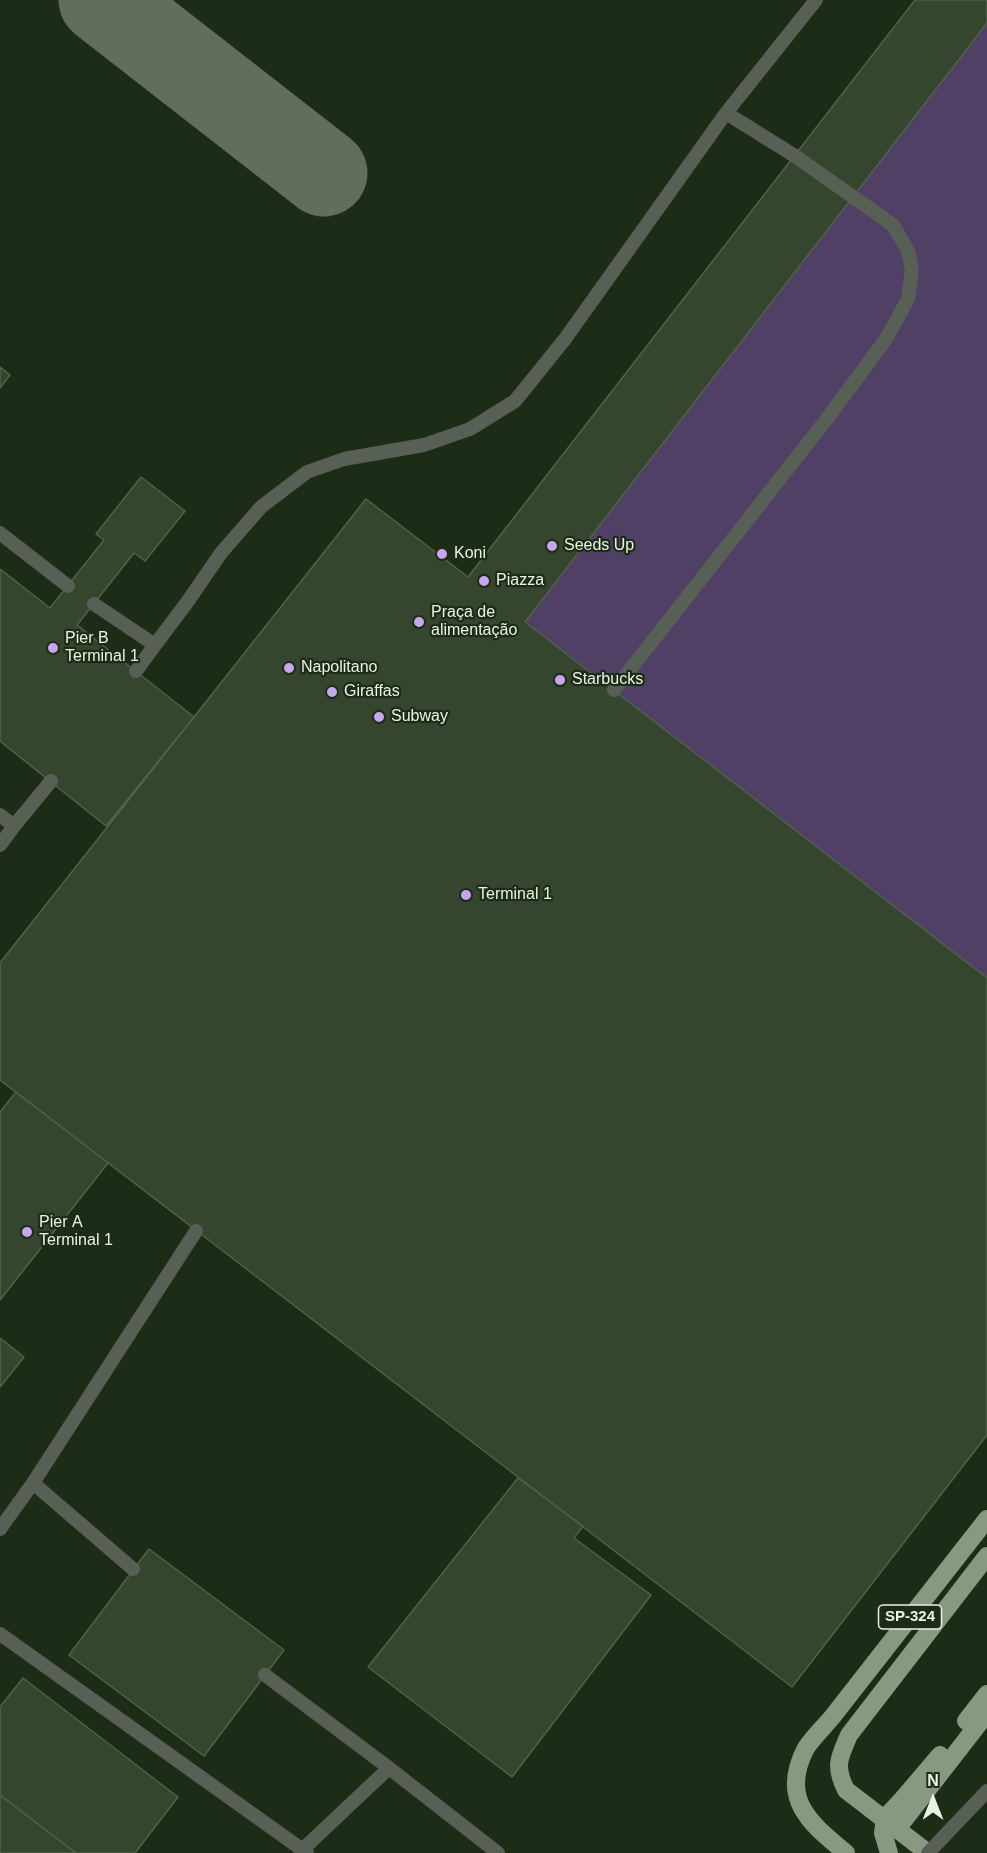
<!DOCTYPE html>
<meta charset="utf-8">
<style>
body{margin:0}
#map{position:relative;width:987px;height:1853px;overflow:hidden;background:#1d2c16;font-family:Arial,sans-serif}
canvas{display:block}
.north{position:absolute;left:903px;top:1769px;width:60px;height:60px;-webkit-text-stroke:4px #1d2c16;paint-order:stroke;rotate:0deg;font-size:16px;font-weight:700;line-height:24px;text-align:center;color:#e9f3e5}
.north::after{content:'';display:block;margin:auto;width:21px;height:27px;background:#e9f3e5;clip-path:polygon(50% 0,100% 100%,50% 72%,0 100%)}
</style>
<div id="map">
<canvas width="987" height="1853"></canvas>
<div class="north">N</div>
</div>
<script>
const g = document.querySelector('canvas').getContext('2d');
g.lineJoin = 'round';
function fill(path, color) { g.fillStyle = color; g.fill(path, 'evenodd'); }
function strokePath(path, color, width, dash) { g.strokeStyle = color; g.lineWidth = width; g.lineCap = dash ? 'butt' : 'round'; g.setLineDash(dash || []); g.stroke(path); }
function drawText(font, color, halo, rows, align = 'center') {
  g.font = font + ' Arial,sans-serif'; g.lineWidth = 4.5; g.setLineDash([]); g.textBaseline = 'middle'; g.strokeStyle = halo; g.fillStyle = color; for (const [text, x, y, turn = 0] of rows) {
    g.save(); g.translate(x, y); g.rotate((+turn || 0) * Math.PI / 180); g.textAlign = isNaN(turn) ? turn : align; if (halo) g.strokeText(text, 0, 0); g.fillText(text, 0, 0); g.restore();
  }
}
fill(new Path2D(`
 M987,23V978L525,622Z`), '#514065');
strokePath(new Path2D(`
 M102,0L324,173`), '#626e5c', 87);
const building = new Path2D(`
 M915,0H987V23L525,622L987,978V1435L792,1687L0,1080V963L366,499L468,577Z
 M0,367L10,375L0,388Z
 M141,477L185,511L145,561L134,553L77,625L194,717L106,826L0,741V569L50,608L104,540L96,534Z
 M16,1092L108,1163L0,1300V1112Z
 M0,1338L24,1357L0,1387Z
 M518,1478L583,1526L574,1538L651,1595L512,1777L368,1667Z
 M149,1549L284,1650L204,1756L69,1655Z
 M23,1678L178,1797L135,1853H76L0,1795V1707Z
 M0,1795L76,1853H0Z`);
fill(building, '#35452e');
strokePath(building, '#516249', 1.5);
strokePath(new Path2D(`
 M0,533L68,586
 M94,604L155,645L188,601L221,553L261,507L307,472L344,459L424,445L470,429L515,401L565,339L726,113L816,0
 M136,671L155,645
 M614,690L826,420L886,339L908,299L912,270L908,251L893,225L795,156L726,113
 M0,815L14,826L0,845
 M14,826L51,781
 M33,1483L133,1569
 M0,1529L33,1483L196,1231
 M0,1634L307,1853
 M265,1675L389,1768L498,1853
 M301,1853L302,1850L389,1768`), '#586055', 14);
strokePath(new Path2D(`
 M966,1721L987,1694
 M900,1802L940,1755
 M897,1829L987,1713
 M846,1853C810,1823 779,1799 806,1748C813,1737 825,1726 833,1716L987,1519
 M928,1853L846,1790C834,1766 839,1758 849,1735L987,1556`), '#899881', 18);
strokePath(new Path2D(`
 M928,1853L987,1791`), '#586055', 14);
strokePath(new Path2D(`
 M889,1853L883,1833L885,1818L900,1802`), '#899881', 18);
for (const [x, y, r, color] of [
 [552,546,6,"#c7a6ef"],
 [442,554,6,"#c7a6ef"],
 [484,581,6,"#c7a6ef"],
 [419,622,6,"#c7a6ef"],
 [53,648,6,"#c7a6ef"],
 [289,668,6,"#c7a6ef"],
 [560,680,6,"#c7a6ef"],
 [332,692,6,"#c7a6ef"],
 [379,717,6,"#c7a6ef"],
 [466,895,6,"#c7a6ef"],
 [27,1232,6,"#c7a6ef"]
]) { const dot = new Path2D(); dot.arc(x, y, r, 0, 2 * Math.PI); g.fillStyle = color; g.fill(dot); strokePath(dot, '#1d2c16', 2); }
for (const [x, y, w] of [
 [910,1617,63]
]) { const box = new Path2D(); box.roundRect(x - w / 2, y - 12, w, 24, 4.5); g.fillStyle = '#1d2c16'; g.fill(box); strokePath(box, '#e9f3e5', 1.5); }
drawText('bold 15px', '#e9f3e5', null, [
 ["SP-324",910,1617]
]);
drawText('16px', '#e9f3e5', '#1d2c16', [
 ["Seeds Up",564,546],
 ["Koni",454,554],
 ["Piazza",496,581],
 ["Praça de",431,613],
 ["alimentação",431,631],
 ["Pier B",65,639],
 ["Terminal 1",65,657],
 ["Napolitano",301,668],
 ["Starbucks",572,680],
 ["Giraffas",344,692],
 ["Subway",391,717],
 ["Terminal 1",478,895],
 ["Pier A",39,1223],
 ["Terminal 1",39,1241]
], 'left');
</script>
